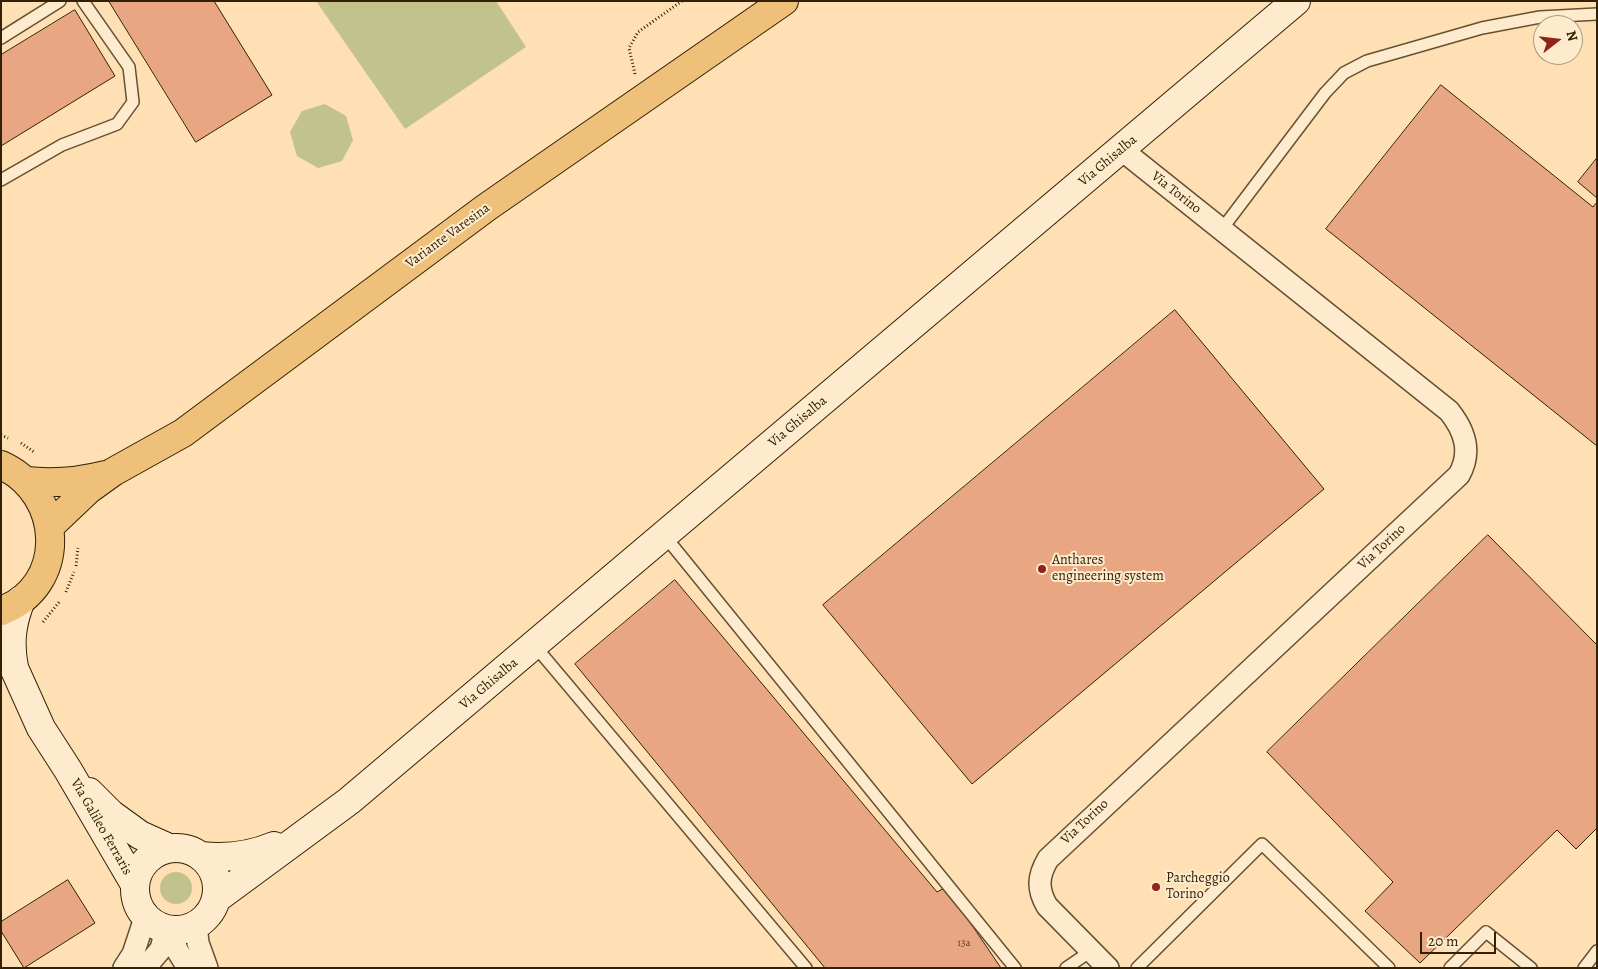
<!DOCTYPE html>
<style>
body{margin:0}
#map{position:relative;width:1598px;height:969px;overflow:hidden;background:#fee0b4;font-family:Alegreya,serif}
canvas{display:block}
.frame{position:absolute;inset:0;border:2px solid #322105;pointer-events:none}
.north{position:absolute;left:1533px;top:15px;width:50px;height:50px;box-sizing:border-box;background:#feebce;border:1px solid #ac9a7e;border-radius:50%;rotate:74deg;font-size:14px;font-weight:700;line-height:20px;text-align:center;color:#322105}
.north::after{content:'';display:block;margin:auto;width:18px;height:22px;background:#8f2418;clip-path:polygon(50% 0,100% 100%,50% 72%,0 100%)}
.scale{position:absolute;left:1420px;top:932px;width:76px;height:22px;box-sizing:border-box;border:2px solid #322105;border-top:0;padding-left:6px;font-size:15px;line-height:18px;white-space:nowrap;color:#322105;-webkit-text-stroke:4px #feebce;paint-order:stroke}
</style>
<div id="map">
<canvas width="1598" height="969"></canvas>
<div class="frame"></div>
<div class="north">N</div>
<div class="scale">20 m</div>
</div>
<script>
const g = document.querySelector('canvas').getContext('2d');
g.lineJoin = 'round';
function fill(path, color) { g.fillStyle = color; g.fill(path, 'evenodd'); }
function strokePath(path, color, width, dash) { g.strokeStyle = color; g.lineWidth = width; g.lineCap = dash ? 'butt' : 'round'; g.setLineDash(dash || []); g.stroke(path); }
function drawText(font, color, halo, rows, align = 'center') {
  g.font = font + ' Alegreya,serif'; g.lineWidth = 4; g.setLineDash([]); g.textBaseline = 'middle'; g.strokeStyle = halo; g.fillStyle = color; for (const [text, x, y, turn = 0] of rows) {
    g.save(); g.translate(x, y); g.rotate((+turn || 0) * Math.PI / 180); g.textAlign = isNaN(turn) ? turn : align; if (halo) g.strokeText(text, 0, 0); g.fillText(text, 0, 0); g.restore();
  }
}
fill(new Path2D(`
 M316,1H496L526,47L405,129Z
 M325,104L346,116L353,140L342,161L318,168L297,156L290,132L302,111Z
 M160 888a16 16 0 1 1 32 0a16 16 0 1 1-32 0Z`), '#c1c28c');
const building = new Path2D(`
 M109,1H214L272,95L196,142Z
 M75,10L115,76L1,146V55Z
 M1441,85L1593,207L1597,202V446L1326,229Z
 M1597,158V198L1578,182Z
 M1175,310L1324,489L972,784L823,605Z
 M1488,535L1597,645V828L1576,849L1557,830L1420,963L1365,911L1393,882L1267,752Z
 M675,580L937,892L946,887L1001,968H825L575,664Z
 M68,880L95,923L24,968L1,931V922Z`);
fill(building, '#e8a682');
strokePath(building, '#322105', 1);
const lane = new Path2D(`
 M1,38L60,1
 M1,180L62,145L117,124L133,102L129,67L83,1
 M1222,229L1325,93L1344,73L1367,61L1482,28L1540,17L1597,14
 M664,535L1015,968
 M535,646L806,968
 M1066,968L1091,951
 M1137,968L1262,844L1389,968
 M1450,968L1486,932L1531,968
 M1584,968L1597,951`);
const street = new Path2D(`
 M196,925L198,943L207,968
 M171,930L177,950L188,968
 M124,968L133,954L145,918
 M145,968L161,949L166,929
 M1108,968L1047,906C1037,889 1038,876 1048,859L1459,475C1472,452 1465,431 1449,411L1122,150`);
const secondary = new Path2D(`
 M1,646L14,668L41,728L68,770L134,883
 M14,667C9,642 12,622 21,600
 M89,792L111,814L140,835L169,848
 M135 889a41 41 0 1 1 82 0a41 41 0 1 1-82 0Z
 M201,856C227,859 250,856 274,846
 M216,899L349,801L1296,1`);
const primary = new Path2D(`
 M1,465C64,493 69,586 1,611
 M26,481C54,484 78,482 105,475
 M50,526L88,490L113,472L183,433L487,207L784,1`);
strokePath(lane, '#655131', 14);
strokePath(street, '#655131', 24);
strokePath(secondary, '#322105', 30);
strokePath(primary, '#322105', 30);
strokePath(new Path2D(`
 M635,74L629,48L638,32L682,1
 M1,435L8,438
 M21,443L34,452
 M76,566L78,548
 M66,592L74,572
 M43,622L60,601`), '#322105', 3, [1, 2.5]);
strokePath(lane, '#feebce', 11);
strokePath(street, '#feebce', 21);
strokePath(secondary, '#feebce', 28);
strokePath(primary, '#efc07a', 28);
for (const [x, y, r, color] of [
 [1042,569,5,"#8f2418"],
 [1156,887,5,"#8f2418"]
]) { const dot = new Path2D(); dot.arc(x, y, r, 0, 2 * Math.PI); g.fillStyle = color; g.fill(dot); strokePath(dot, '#feebce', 2); }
drawText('11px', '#604224', null, [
 ["13a",964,943]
]);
drawText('14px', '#322105', '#feebce', [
 ["Via Ghisalba",1108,161,-40],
 ["Via Torino",1176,193,38],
 ["Variante Varesina",448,236,-36],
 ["Via Ghisalba",798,422,-40],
 ["Via Torino",1382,547,-43],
 ["Via Ghisalba",489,684,-40],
 ["Via Torino",1085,822,-43],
 ["Via Galileo Ferraris",101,827,60]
]);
drawText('14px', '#322105', '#feebce', [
 ["Anthares",1052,561],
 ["engineering system",1052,577],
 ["Parcheggio",1166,879],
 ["Torino",1166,895]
], 'left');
</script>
